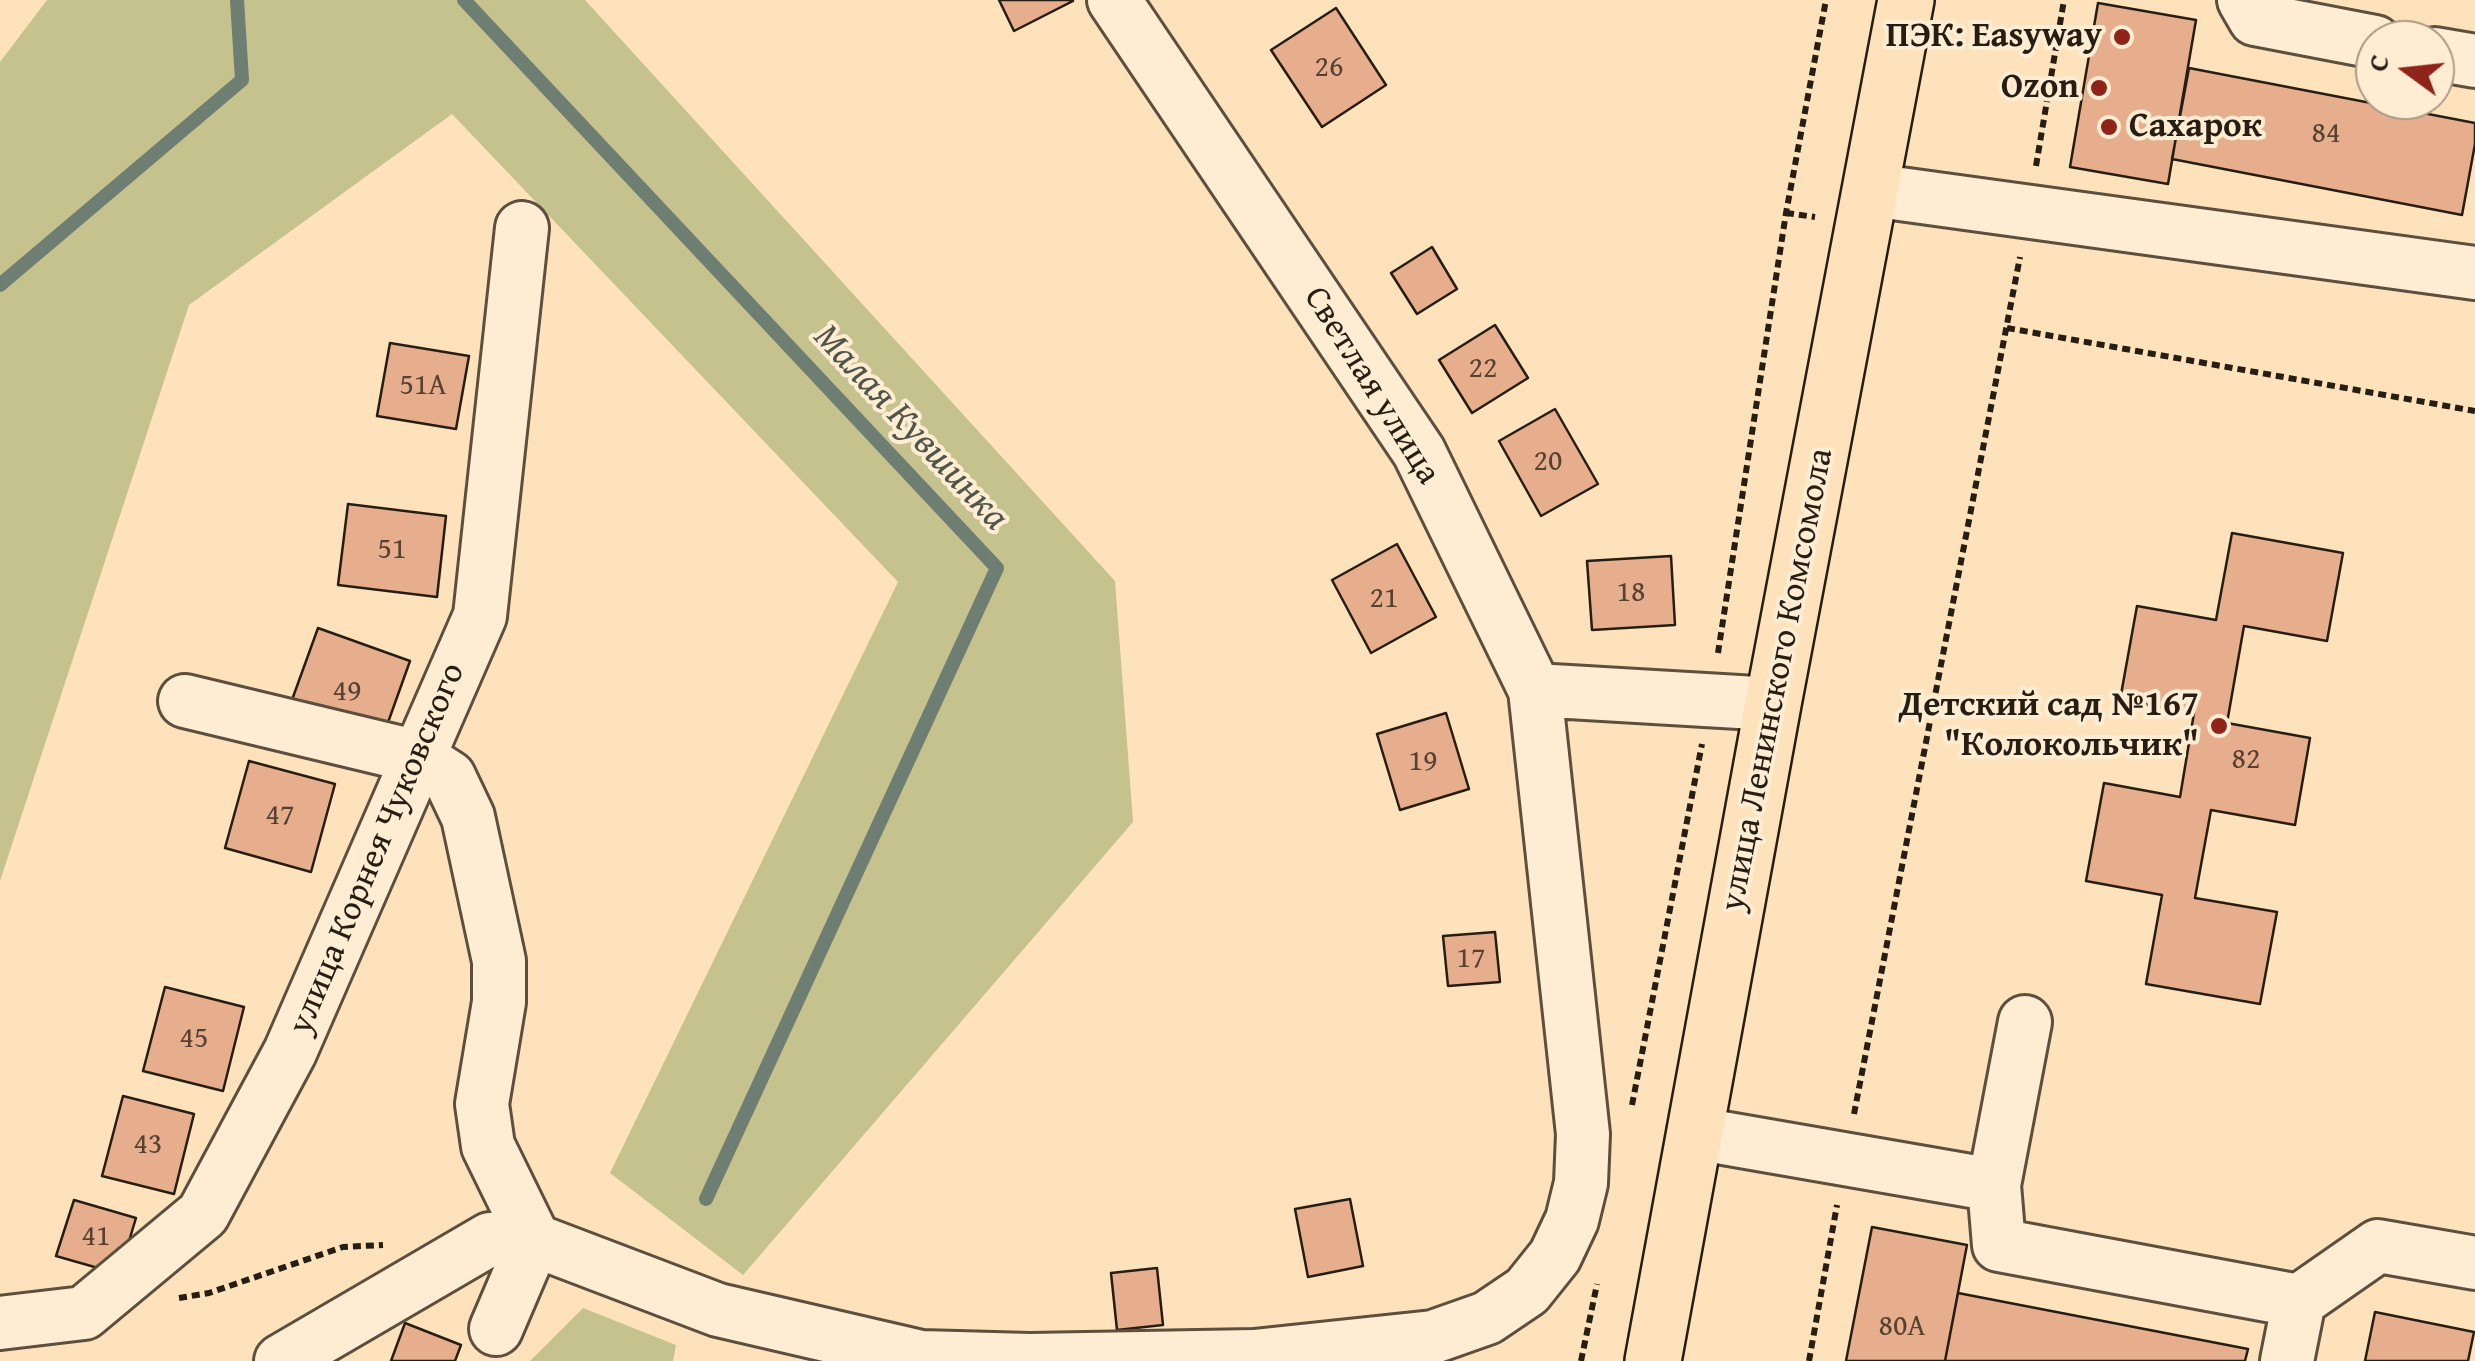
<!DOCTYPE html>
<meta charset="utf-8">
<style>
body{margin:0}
#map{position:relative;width:2475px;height:1361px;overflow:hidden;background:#fee2bc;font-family:"Gentium Book Plus",serif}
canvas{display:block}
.north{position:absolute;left:2355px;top:20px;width:100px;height:100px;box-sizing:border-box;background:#feecd3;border:2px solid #a89a86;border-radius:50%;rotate:285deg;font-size:28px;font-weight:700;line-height:40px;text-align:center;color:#261e13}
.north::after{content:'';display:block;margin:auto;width:35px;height:45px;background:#8f2418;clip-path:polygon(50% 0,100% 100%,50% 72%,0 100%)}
</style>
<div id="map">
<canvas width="2475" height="1361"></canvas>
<div class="north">С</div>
</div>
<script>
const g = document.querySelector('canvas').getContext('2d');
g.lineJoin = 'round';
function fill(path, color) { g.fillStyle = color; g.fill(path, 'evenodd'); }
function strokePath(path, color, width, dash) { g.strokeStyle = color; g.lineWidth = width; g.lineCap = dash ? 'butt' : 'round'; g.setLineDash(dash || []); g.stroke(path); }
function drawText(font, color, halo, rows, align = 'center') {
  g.font = font + ' "Gentium Book Plus",serif'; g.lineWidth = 8; g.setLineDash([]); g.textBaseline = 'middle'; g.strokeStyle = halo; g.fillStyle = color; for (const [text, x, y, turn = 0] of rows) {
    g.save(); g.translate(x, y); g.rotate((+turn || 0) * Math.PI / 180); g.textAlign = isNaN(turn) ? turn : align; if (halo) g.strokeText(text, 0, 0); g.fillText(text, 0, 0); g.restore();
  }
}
fill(new Path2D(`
 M47,0H585L1115,581L1133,822L743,1275L610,1173L898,582L452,114L189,305L0,881V62Z
 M583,1308L676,1345L673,1361H530Z`), '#c5c28d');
strokePath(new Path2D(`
 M464,0L997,568L706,1199
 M0,285L242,80L237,0`), '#6f7e72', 14);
const building = new Path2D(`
 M999,0H1072L1073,1L1014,31Z
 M2098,3L2196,20L2168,184L2070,167Z
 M1336,8L1386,85L1322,127L1271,50Z
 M2189,68L2475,123V144L2462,215L2172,159Z
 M1432,247L1457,289L1417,314L1391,273Z
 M1495,325L1528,378L1472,413L1439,360Z
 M390,343L469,356L456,429L377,416Z
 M1555,409L1598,484L1541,516L1499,441Z
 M348,504L446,516L437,597L338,585Z
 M2232,533L2343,553L2327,641L2244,626L2227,723L2310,738L2295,825L2211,810L2195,898L2277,912L2260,1004L2146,984L2162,895L2086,881L2104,783L2180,797L2194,713L2120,700L2137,606L2216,620Z
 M1397,544L1436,617L1371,653L1332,580Z
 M1671,556L1675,625L1592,630L1587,561Z
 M318,628L410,661L376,756L284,722Z
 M1446,713L1469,789L1400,810L1377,734Z
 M249,761L335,784L311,872L225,848Z
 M1495,932L1500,982L1448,986L1443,936Z
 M165,987L244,1007L223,1091L143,1071Z
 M123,1096L194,1114L174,1194L102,1176Z
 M1350,1199L1363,1266L1308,1277L1295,1209Z
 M74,1200L136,1218L119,1274L56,1256Z
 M1872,1227L1967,1245L1945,1361H1846Z
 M1157,1268L1163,1325L1117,1330L1111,1273Z
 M1958,1293L2248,1349L2245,1361H1945Z
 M2375,1312L2474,1332L2468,1361H2365Z
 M405,1323L461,1345L455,1361H391Z`);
fill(building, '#e7ae8e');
strokePath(building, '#261e13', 2.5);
const minor = new Path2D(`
 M1114,0L1419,452L1535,690L1773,704
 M2244,0L2255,19L2375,42
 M2435,54L2475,61
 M1871,190L2475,273
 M185,701L418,757L449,777L468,817L499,961V1002L482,1104L488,1146L534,1240L496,1329
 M1694,1133L1994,1185L1999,1245L2299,1301L2287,1361
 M1994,1185L2025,1022
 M2299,1301L2378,1246L2475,1263
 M0,1323L84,1313L203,1214L290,1052L480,616L522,228
 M281,1361L490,1239L534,1240L718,1310L921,1357L1030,1360L1254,1356L1433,1337L1487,1318L1527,1291L1555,1256L1572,1220L1581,1183L1583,1134L1535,690`);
const major = new Path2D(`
 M1653,1361L1773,704L1906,0`);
strokePath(minor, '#5c4f3d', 58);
strokePath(major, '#261e13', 60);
strokePath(new Path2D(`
 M2036,166L2064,0
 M1786,213L1815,217
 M2007,328L2475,411
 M1718,653L1786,213L1826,0
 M1632,1105L1702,744
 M1854,1114L2020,257
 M179,1298L209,1293L343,1247L383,1245
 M1581,1361L1597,1284
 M1809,1361L1837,1205`), '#261e13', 6, [8, 5]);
strokePath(minor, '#feecd3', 52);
strokePath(major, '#fee2bc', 55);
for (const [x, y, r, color] of [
 [2122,37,10,"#8f2418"],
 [2099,88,10,"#8f2418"],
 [2109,127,10,"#8f2418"],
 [2219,726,10,"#8f2418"]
]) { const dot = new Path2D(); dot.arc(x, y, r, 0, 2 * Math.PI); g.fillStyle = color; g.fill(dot); strokePath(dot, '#feecd3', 4); }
drawText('30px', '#564232', null, [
 ["26",1329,68],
 ["84",2326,134],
 ["22",1483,369],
 ["51А",423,386],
 ["20",1548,462],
 ["51",392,550],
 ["18",1631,593],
 ["21",1384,599],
 ["49",347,692],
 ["82",2246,760],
 ["19",1423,762],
 ["47",280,816],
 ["17",1471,959],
 ["45",194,1039],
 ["43",148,1145],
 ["41",96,1237],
 ["80А",1902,1327]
]);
drawText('bold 35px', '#261e13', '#feecd3', [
 ["ПЭК: Easyway",2102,37],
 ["Ozon",2079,88],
 ["Сахарок",2129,127,"left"],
 ["Детский сад №167",2199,706],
 ["\"Колокольчик\"",2199,746]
], 'right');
drawText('35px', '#261e13', '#feecd3', [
 ["Светлая улица",1371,386,58],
 ["улица Ленинского Комсомола",1778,680,-79],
 ["улица Корнея Чуковского",378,849,-67]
]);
drawText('italic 38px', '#51564a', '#feecd3', [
 ["Малая Кувшинка",910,428,47]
]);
</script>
